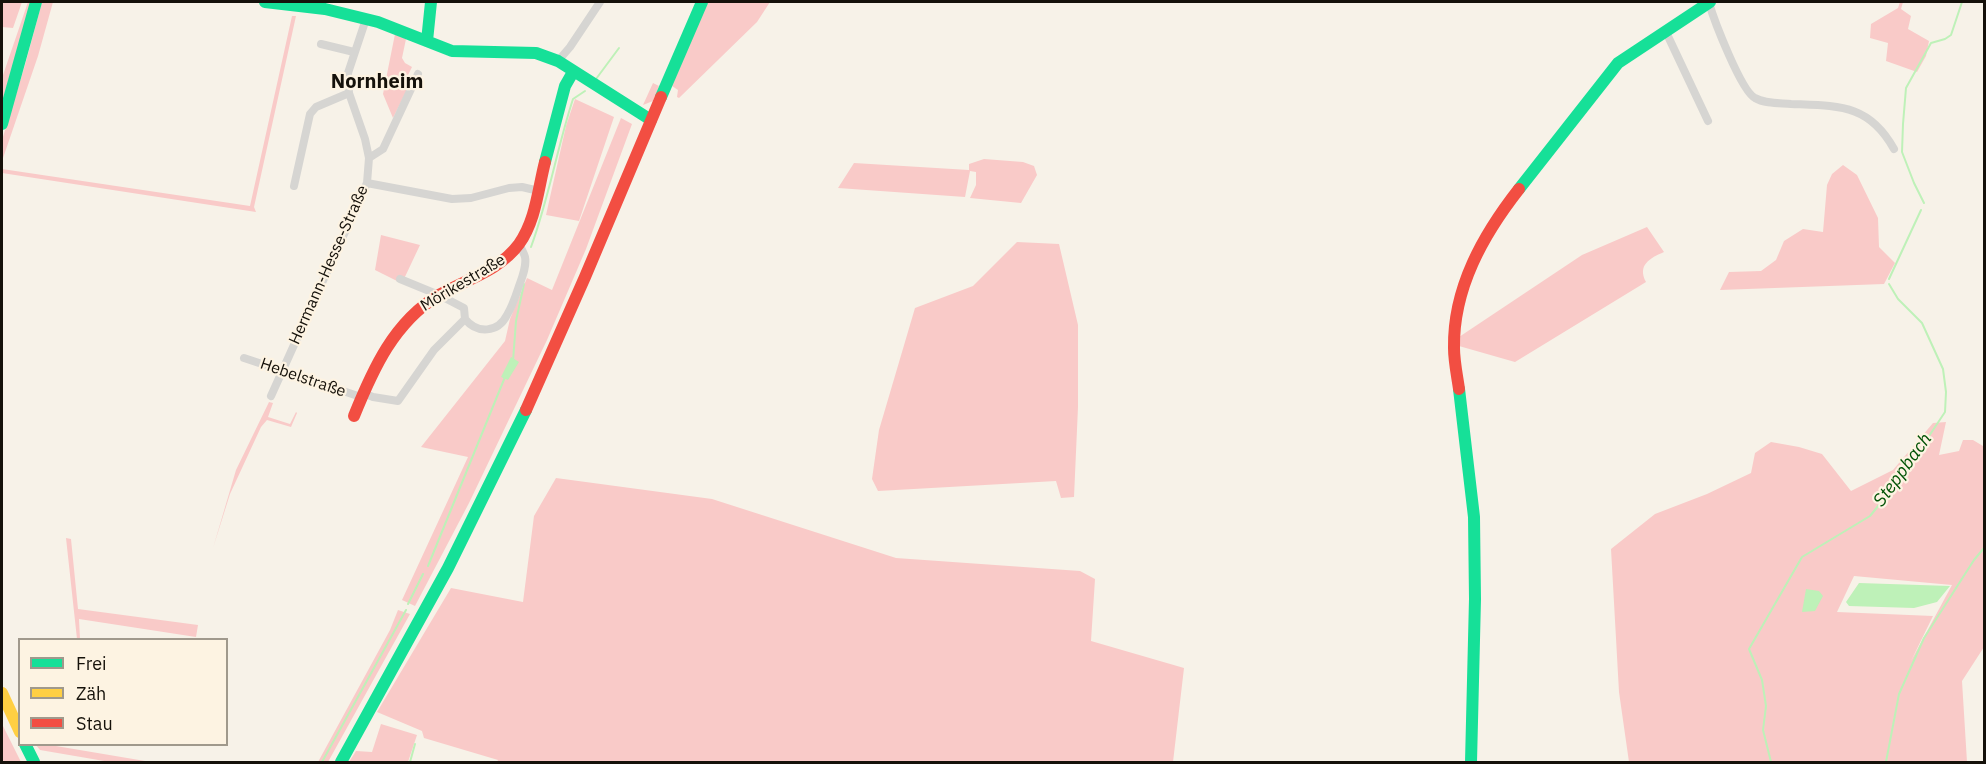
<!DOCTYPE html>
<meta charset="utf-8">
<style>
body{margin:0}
#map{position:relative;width:1986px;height:764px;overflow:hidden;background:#f7f2e8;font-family:"IBM Plex Sans",sans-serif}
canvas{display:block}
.frame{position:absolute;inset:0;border:3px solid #15110a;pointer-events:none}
.legend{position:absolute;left:18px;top:638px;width:210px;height:108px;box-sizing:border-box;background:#fdf3e2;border:2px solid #a0998c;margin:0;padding:8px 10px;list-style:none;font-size:18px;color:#15110a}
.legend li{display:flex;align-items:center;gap:12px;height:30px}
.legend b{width:30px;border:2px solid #a0998c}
</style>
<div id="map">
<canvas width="1986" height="764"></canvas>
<div class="frame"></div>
<ul class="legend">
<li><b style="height:8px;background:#16e098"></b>Frei</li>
<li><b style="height:8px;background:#ffcf43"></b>Zäh</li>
<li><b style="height:8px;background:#f24e42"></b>Stau</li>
</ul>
</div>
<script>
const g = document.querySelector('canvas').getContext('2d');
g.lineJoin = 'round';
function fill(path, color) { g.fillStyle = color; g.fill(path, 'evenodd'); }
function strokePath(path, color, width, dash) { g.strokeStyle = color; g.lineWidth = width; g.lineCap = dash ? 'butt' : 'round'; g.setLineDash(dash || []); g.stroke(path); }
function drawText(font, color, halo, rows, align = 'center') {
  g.font = font + ' "IBM Plex Sans",sans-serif'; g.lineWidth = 4.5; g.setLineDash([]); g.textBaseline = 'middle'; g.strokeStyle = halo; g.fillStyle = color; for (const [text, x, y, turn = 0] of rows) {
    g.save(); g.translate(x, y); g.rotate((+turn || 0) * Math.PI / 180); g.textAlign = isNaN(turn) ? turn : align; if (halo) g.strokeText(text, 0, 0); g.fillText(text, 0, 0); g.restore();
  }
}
fill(new Path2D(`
 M2,2H22L13,28L2,27Z
 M28,2H31L2,103V78Z
 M42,2H53L38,56L2,161V140L25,65Z
 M707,2H770L757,22L679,98L677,97L678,90L672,86Z
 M1900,2H1903L1901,9L1911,16L1908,29L1929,41L1926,56L1917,72L1886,61L1888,43L1870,38L1871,24L1898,8Z
 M292,16H296L254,207L256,212L2,173V169L250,206Z
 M395,34L406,39L402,58L405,63L412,67L404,83L409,86L393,118L383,94Z
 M653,83L659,86L653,101L643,105Z
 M575,99L614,117L579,221L546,215L566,126Z
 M621,118L632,124L586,249L547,340L469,503L415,606L402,600L468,457L421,447L505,341L510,319L527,278L552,290Z
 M984,159L1023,162L1034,166L1037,175L1021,203L970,198L976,185V172L970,171L965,197L838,188L854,163L969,170V164Z
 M1843,165L1857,175L1878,218L1879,247L1895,263L1884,284L1720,290L1729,272L1761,271L1776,260L1784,241L1803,229L1823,232L1827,185L1832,174Z
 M1647,227L1664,252C1650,258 1637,265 1646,282L1515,362L1459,346V337L1582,255Z
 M381,235L420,245L403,281L399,282L375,270Z
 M1017,242L1059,244L1078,325V407L1074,497L1061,498L1056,481L878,491L872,479L879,430L915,308L973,286Z
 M269,402L273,403L268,417L290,424L296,412L297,413L291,427L267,420L261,427L230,494L213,548L236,470Z
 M1946,422L1939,455L1959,451L1963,440H1973L1983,446L1984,444V647L1962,681L1967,762H1629L1619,692L1611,549L1655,514L1707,494L1751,473L1755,453L1771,442L1799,447L1822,454L1851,491L1893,470L1933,423ZM1854,576L1952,585L1911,661L1933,616L1837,612Z
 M556,478L712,499L896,558L1080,571L1095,579L1091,641L1184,668L1173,762H497L498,760L424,738L422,731L377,712L451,588L523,602L534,516Z
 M66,538L71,539L78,609L198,625L196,637L79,619L80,639H77Z
 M398,610L410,614L328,762H318L390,630Z
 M2,724L21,762H2Z
 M381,724L417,735L408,762H349L356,751L372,752Z
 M36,745H50L151,762H110L40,750Z`), '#f9cac8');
fill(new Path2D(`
 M511,357L519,362L508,380L501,377Z
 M1859,583L1950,586L1937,602L1914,608L1849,606L1846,602Z
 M1806,589L1819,591L1823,596L1815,611L1802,612Z`), '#bef1b8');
strokePath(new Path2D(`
 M596,79L619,48
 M1924,203L1914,183L1902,152L1903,124L1906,88L1931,43L1945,39L1951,35L1962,2
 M531,247C549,198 557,148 573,99L585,91
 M1889,279L1921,210
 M513,361L516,321L524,284
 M428,566L505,377
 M408,604L423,574
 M322,762L406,610
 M410,762L415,744
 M1771,762L1763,730L1766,706L1762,680L1749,649L1802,557L1870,516L1901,478L1945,412L1946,392L1943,369L1922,323L1898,299L1889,284
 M1886,762L1899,694L1924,638L1974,560L1984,548`), '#bef1b8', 2);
strokePath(new Path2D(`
 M1709,3C1714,20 1741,91 1755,98C1765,104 1780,103 1791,104C1839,106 1869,104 1894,149
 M366,19L348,73L349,93L365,139L369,158
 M1666,32L1708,121
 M321,44L354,52
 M558,61L570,47L600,2
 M367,183L452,199L471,198L509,188L522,187L539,191
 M294,186L310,114L316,107L349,93
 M400,279L439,295L464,308L465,319C477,334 498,333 507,315C512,307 515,298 518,289C521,280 527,267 525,257C524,253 521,248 519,244
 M244,358L361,397
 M363,393L373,397L398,401L434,350L465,319
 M271,396L367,183L369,158L383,149L418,74`), '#d6d5d2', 8);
strokePath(new Path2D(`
 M265,2L325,9L378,22L452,51L536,53L558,61L651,120
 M427,41L431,2
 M661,97L702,2
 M2,124L36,2
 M545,162L565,86L573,72
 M1519,189L1618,63L1710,2
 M1459,389L1474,517L1475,599L1471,762
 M25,744L34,762
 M341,762L448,568L526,410`), '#16e098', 12);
strokePath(new Path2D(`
 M2,693L20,732`), '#ffcf43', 12);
strokePath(new Path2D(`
 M1459,389C1457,375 1454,361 1454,348C1453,288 1483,235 1519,189
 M526,410L585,277L661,97
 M354,416C373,369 394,322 439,295C467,279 499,271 519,244C536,220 538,189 545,162`), '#f24e42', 12);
drawText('16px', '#15110a', '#fdf3e2', [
 ["Hermann-Hesse-Straße",329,265,-66],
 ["Mörikestraße",463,283,-31],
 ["Hebelstraße",303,378,19]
]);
drawText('italic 18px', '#005205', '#fdf3e2', [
 ["Steppbach",1903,470,-54]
]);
drawText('bold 20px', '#15110a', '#fdf3e2', [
 ["Nornheim",377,82]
]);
</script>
